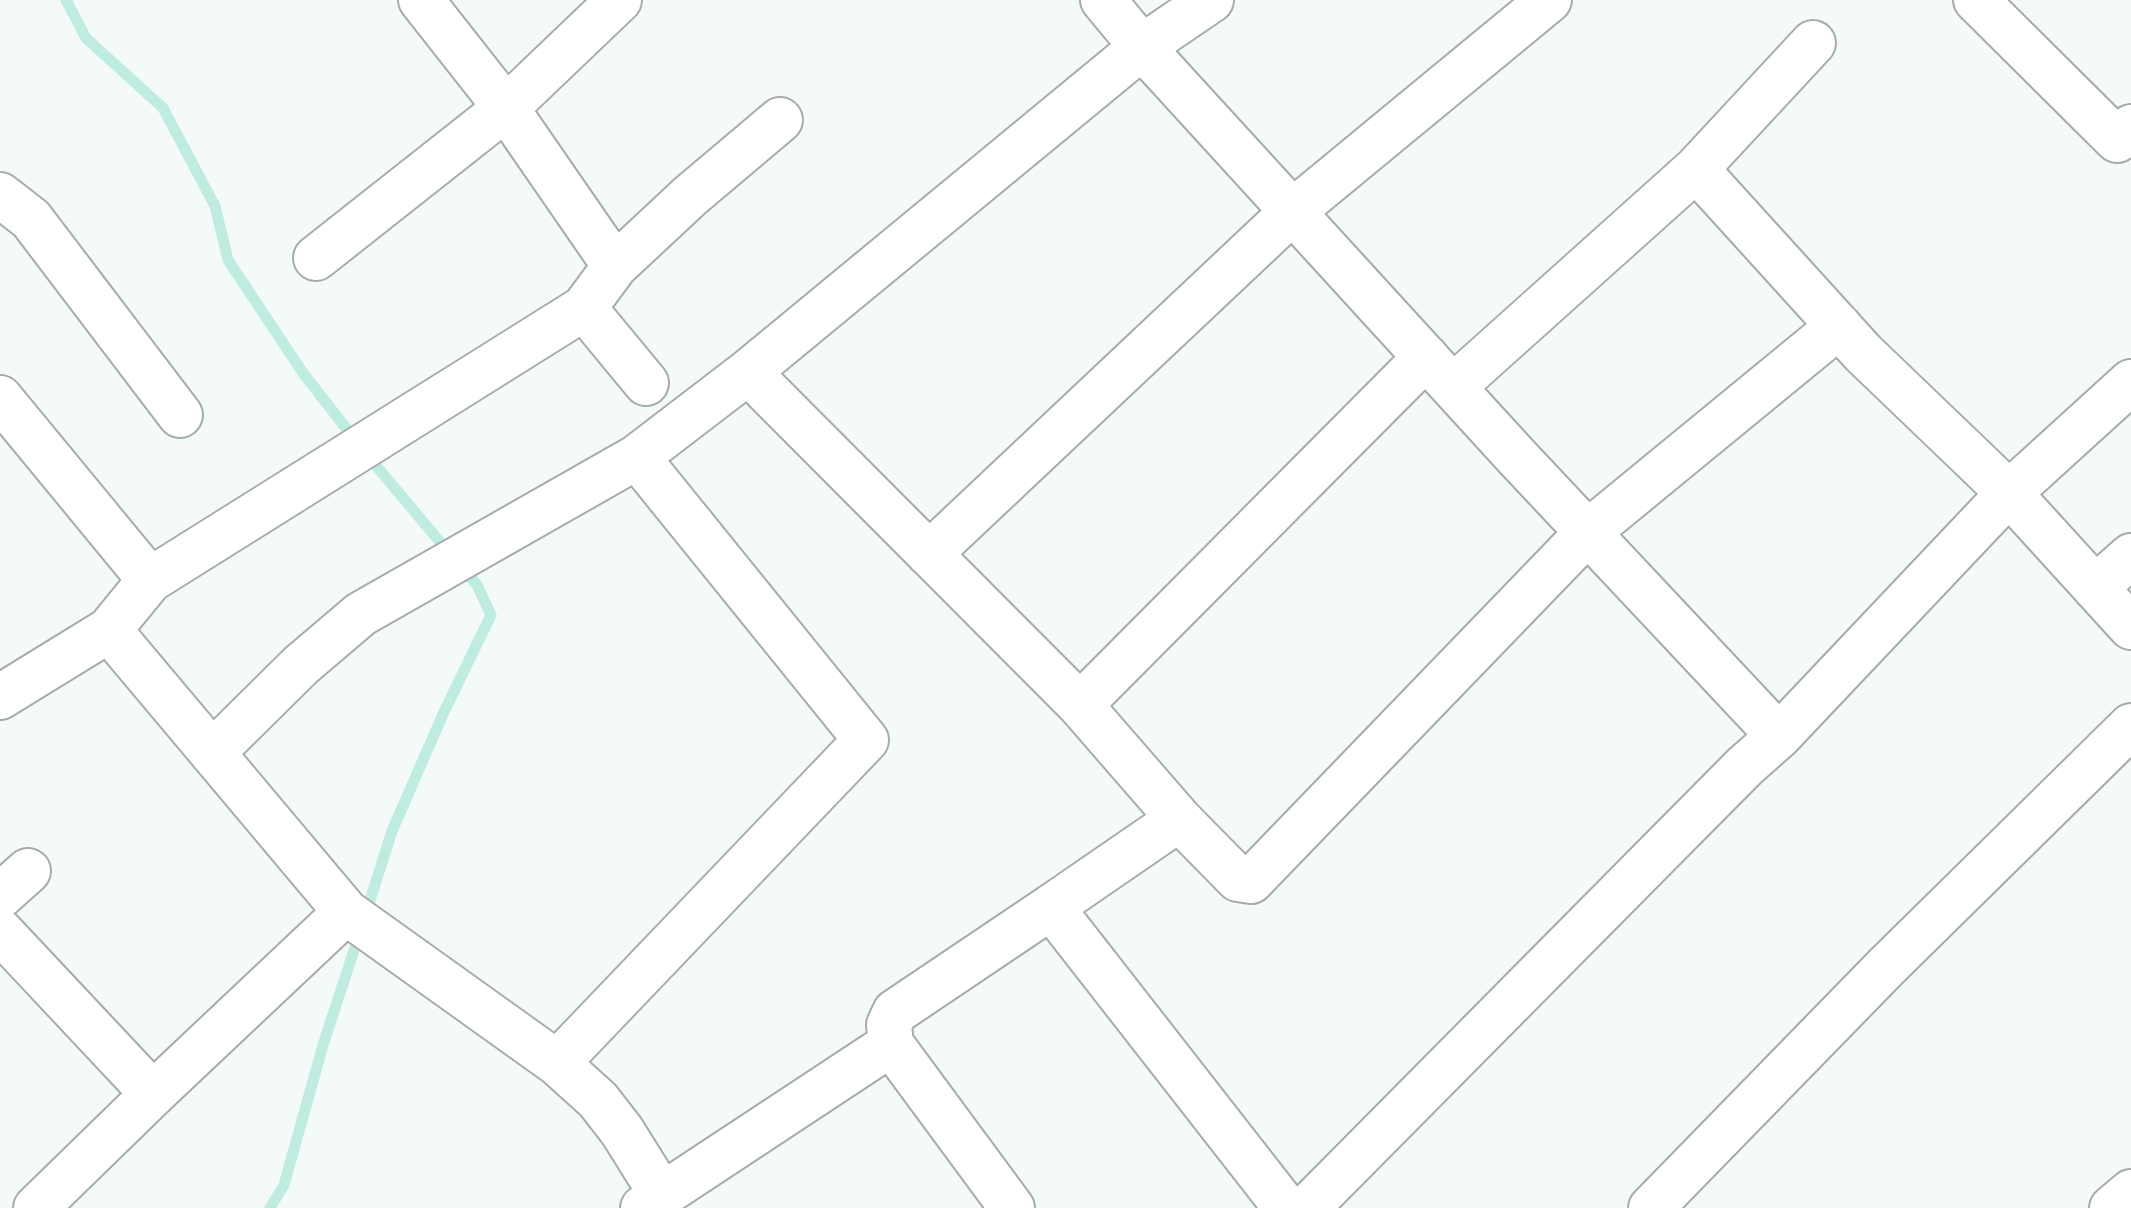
<!DOCTYPE html>
<style>
body{margin:0}
canvas{display:block;background:#f4faf8}
</style>
<canvas width="2131" height="1208"></canvas>
<script>
const g = document.querySelector('canvas').getContext('2d');
g.lineJoin = 'round';
function strokePath(path, color, width, dash) { g.strokeStyle = color; g.lineWidth = width; g.lineCap = dash ? 'butt' : 'round'; g.setLineDash(dash || []); g.stroke(path); }
strokePath(new Path2D(`
 M66,0L86,38L163,108L215,206L228,260L303,373L356,441
 M367,455L451,555
 M365,916L392,831L444,712L491,615L477,585L463,568
 M270,1208L284,1185L323,1045L360,932`), '#bfece0', 11);
const minor = new Path2D(`
 M421,0L506,108L615,266L584,308L646,383
 M1211,0L1142,47L1515,455L1779,736
 M1976,0L2117,140L2131,127
 M1696,169L1863,353L2009,493L2131,627
 M0,195L31,219L180,415
 M316,258L506,108L619,0
 M615,266L690,196L780,120
 M1453,387L1696,169L1813,43
 M0,398L150,580L109,630L346,912L557,1063L598,1100L622,1131L662,1195L643,1208
 M929,554L1292,212L1549,0
 M150,580L584,308
 M2095,588L2131,556
 M0,697L109,630
 M1080,705L1426,357
 M212,753L301,665L361,614L637,457
 M1179,819L1238,879L1251,881L1588,532L1839,326
 M0,896L28,871
 M1051,907L1179,819L1080,705L748,372L1142,47L1103,0
 M0,931L153,1094
 M891,1044L889,1025L895,1012L1051,907L1286,1208
 M557,1063L866,740L637,457L748,372
 M662,1195L891,1044L1012,1208
 M36,1208L153,1094L346,912
 M1307,1208L1745,766L1779,736L2009,493L2131,382
 M1651,1208L1886,967L2131,726
 M2112,1208L2131,1192`);
strokePath(minor, '#a6acab', 48);
strokePath(minor, '#fff', 44);
</script>
